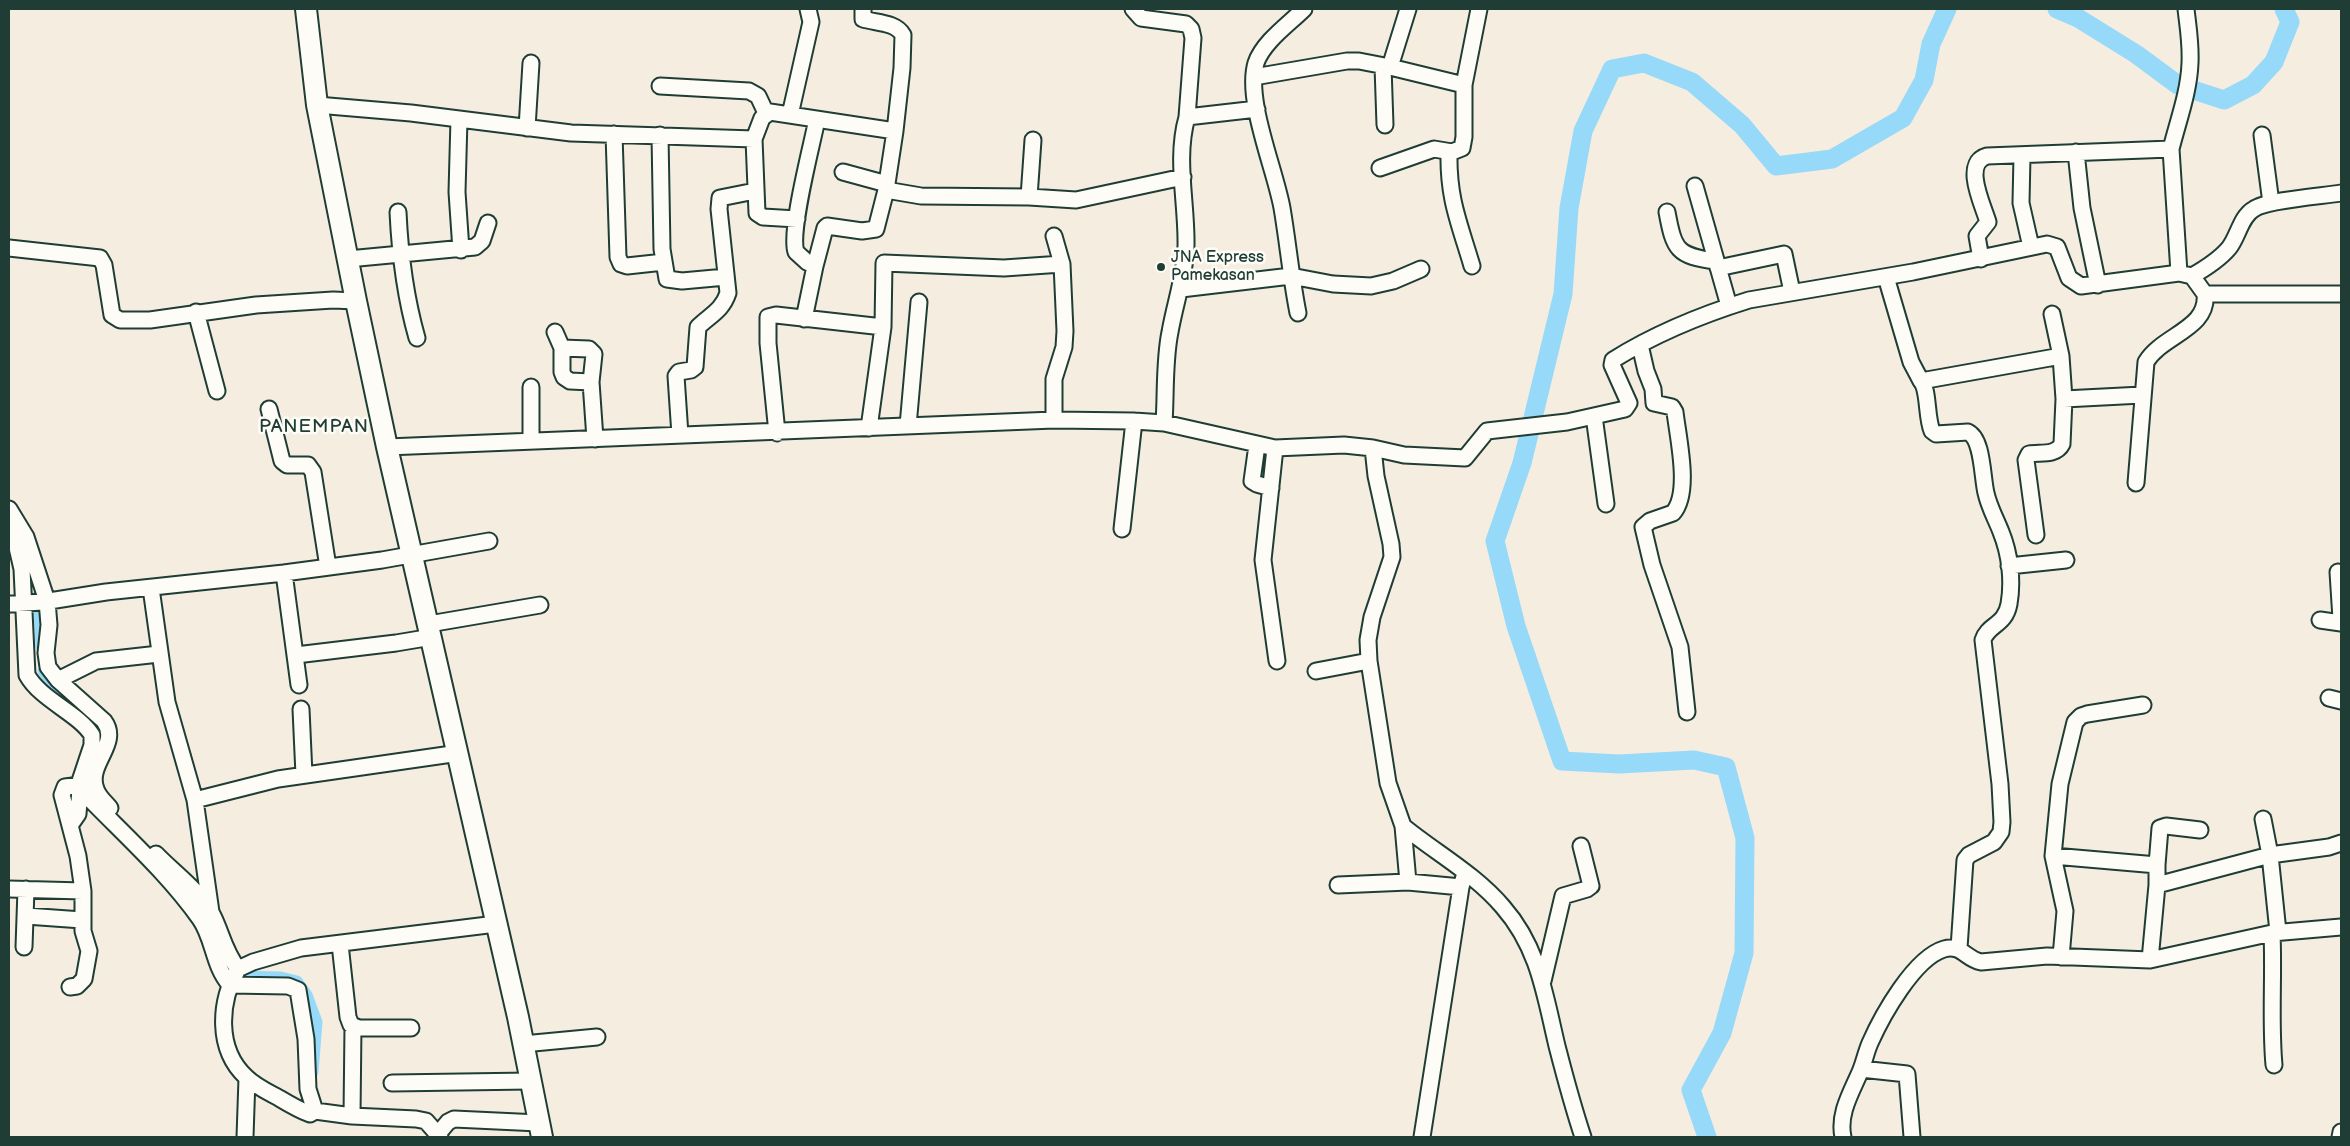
<!DOCTYPE html>
<style>
body{margin:0}
#map{position:relative;width:2350px;height:1146px;overflow:hidden;background:#f6ede1;font-family:"Balsamiq Sans",sans-serif}
canvas{display:block}
.frame{position:absolute;inset:0;border:10px solid #1f3d34;pointer-events:none}
</style>
<div id="map">
<canvas width="2350" height="1146"></canvas>
<div class="frame"></div>
</div>
<script>
const g = document.querySelector('canvas').getContext('2d');
g.lineJoin = 'round';
function strokePath(path, color, width, dash) { g.strokeStyle = color; g.lineWidth = width; g.lineCap = dash ? 'butt' : 'round'; g.setLineDash(dash || []); g.stroke(path); }
function drawText(font, color, halo, rows, align = 'center') {
  g.font = font + ' "Balsamiq Sans",sans-serif'; g.lineWidth = 5; g.setLineDash([]); g.textBaseline = 'middle'; g.strokeStyle = halo; g.fillStyle = color; for (const [text, x, y, turn = 0] of rows) {
    g.save(); g.translate(x, y); g.rotate((+turn || 0) * Math.PI / 180); g.textAlign = isNaN(turn) ? turn : align; if (halo) g.strokeText(text, 0, 0); g.fillText(text, 0, 0); g.restore();
  }
}
strokePath(new Path2D(`
 M38,595L41,646
 M43,671L56,691L97,724L98,744
 M228,972L237,976L281,977L297,981L307,995L317,1022L313,1072`), '#96d9f8', 11);
strokePath(new Path2D(`
 M2057,9L2078,18L2136,54L2178,85L2224,100L2253,85L2274,62L2290,22L2284,9
 M1707,1137L1691,1090L1722,1033L1744,953L1745,838L1726,767L1694,760L1619,764L1562,761L1516,626L1495,541L1522,463L1563,294L1569,208L1583,131L1612,69L1644,63L1692,82L1742,125L1776,166L1832,159L1903,118L1924,80L1931,44L1947,9`), '#96d9f8', 19);
const minor = new Path2D(`
 M863,9V19C876,23 896,22 903,35L902,68L895,131
 M1133,9L1141,18L1186,24L1191,29L1193,38L1187,117C1175,159 1187,203 1186,246C1185,276 1175,303 1170,332C1164,361 1166,394 1164,423
 M1383,66L1385,125
 M1390,67L1464,85
 M1254,77L1347,61H1359L1390,67L1408,9
 M660,86L749,91L758,96L766,113
 M317,105L411,113L571,133L754,139L762,118L770,112L895,131L886,190L921,196L1029,197L1033,140
 M790,115L811,22L808,9
 M1187,117L1257,109
 M459,119L457,192L461,250
 M527,128L531,63
 M614,134L618,257L621,264L627,266L664,262
 M660,135L662,249L667,279L682,281L726,277
 M2262,135L2271,203
 M754,139L757,213L763,217L797,219
 M2171,149C2178,121 2189,92 2190,63C2191,44 2188,27 2186,9
 M1449,152C1448,199 1459,222 1472,266
 M2076,152L2082,208L2098,285
 M2022,156L2021,203L2031,247
 M1380,168L1434,149L1452,152L1462,148L1464,137V85L1479,9
 M843,172L887,184
 M1695,186L1729,306
 M1029,197L1076,200L1183,177
 M398,212C400,255 405,296 417,338
 M1667,212C1674,250 1677,256 1716,261
 M1054,236L1062,264L1065,331L1064,347L1054,379V420
 M9,248L100,258L104,265L112,315L120,320H150L256,305L333,300L356,301
 M348,259L475,247L482,241L488,223
 M1981,259L1977,236L1988,222C1983,205 1962,163 1987,156L2171,149L2179,273
 M815,266L825,228L827,226L862,231L876,229L886,190
 M1718,268L1784,254L1792,292
 M2192,276C2206,268 2219,260 2229,248C2238,237 2241,216 2254,209C2266,200 2323,196 2341,193
 M1886,277L1911,362L1921,381L2061,356L2064,399L2062,444C2056,456 2040,452 2029,454L2026,460L2036,535
 M1181,289L1291,276L1333,284L1371,286L1393,281L1421,269
 M196,312L217,391
 M1298,313C1291,278 1288,243 1282,208C1275,169 1245,100 1256,63C1263,42 1289,24 1304,9
 M2052,314L2061,356
 M804,319L815,266L807,262L796,252C789,231 812,145 817,119
 M555,332L562,348V372L564,377L570,381L591,382
 M1640,345L1646,371L1653,389L1654,403L1672,407L1675,412C1678,438 1691,493 1673,513L1650,521L1643,527L1652,565L1680,647L1687,712
 M562,348L589,349L594,354L591,382L595,439
 M1921,381C1929,390 1926,417 1932,431L1936,434L1968,432C1983,439 1982,477 1986,493C1989,507 1996,519 2001,532C2010,554 2013,581 2009,604C2005,626 1988,624 1983,640L2000,784L2002,822L2001,832L1994,842L1969,855L1965,860L1959,948
 M531,387V440
 M2064,399L2142,395
 M269,409L282,461L287,465H308L313,472L328,567
 M1594,416L1606,504
 M908,426L919,302
 M869,428L883,327L884,263L1004,268L1062,264
 M777,433L768,343V317L776,315L883,327
 M680,435L676,376L679,372L691,370L695,367L698,327C710,315 722,311 728,293L719,209L720,198L755,191
 M1257,445L1252,481L1257,484L1271,488
 M387,447L1054,420L1134,421L1164,423L1275,448L1344,445L1373,448L1376,476L1391,544L1392,557L1372,617L1368,640L1369,661L1388,783L1403,826L1408,882
 M1275,448L1263,560L1277,661
 M1373,448L1404,455L1465,458L1487,431L1567,422L1625,409L1629,403L1612,365L1613,360C1653,335 1704,314 1749,300L1913,272L2047,244L2057,247L2069,278L2081,286L2179,273L2192,276L2205,294H2341
 M2136,483L2146,362C2162,335 2209,329 2205,294
 M9,509L26,537L47,601L49,625L46,653L48,667L58,680L104,721C121,744 86,764 96,789C98,796 105,802 110,808
 M9,527L16,543L22,569L27,675C41,700 78,713 92,735V745L79,784L80,789C120,831 166,871 200,919C214,939 213,966 230,985L288,986L298,990L306,1039L308,1089L315,1111L352,1116L416,1119L426,1121L440,1137
 M1122,529L1134,421
 M2009,566L2066,560
 M2338,572L2341,619
 M284,573L299,685
 M151,588L167,702L195,800
 M9,604L43,602L106,592L284,573L382,560L489,541
 M2320,620L2341,623
 M429,624L540,605
 M296,655L396,643L432,637
 M1316,671L1369,661
 M58,680L96,661L159,654
 M2329,698L2341,701
 M301,709L304,775
 M2263,819L2270,855L2278,932
 M71,824L78,814L80,789
 M1403,826C1436,853 1475,874 1503,907C1539,948 1545,996 1557,1046C1565,1077 1573,1107 1583,1137
 M156,854C174,873 199,890 212,914C222,933 223,949 238,969C219,1002 216,1049 246,1077C255,1086 268,1092 279,1098C289,1104 299,1110 310,1114L315,1111
 M2053,856L2157,865V885L2270,855L2329,847L2341,843
 M2157,865L2160,828L2166,826L2200,830
 M1338,885L1408,882L1461,887
 M9,889L83,891
 M211,912L195,800L278,779L459,753
 M26,916L82,920
 M2272,933C2274,977 2270,1021 2274,1065
 M340,944L348,1017L351,1025L359,1028H411
 M24,947L26,889
 M2061,957L2065,911L2053,856L2060,784L2075,722L2081,716L2087,714L2143,705
 M2150,960L2157,885
 M238,969L253,962L301,948L496,924
 M1543,981L1563,896L1587,889L1591,886L1581,846
 M70,987L77,986L84,979L89,951L83,931V891L78,856L62,795L65,787L88,784
 M523,1044L597,1037
 M1861,1069L1907,1074L1912,1137
 M392,1083L530,1081
 M352,1116L353,1026
 M438,1134L448,1122L454,1119L539,1123
 M245,1137L247,1078
 M1422,1137L1461,887L1465,873
 M1843,1137C1838,1114 1851,1093 1860,1072C1864,1063 1866,1052 1870,1043C1882,1016 1914,958 1944,949C1961,944 1966,959 1981,962L2047,956L2150,960L2272,933L2341,927
 M2340,1137L2341,1132`);
const major = new Path2D(`
 M306,9L317,105L356,301L387,447L518,1017L542,1137`);
strokePath(minor, '#1f3d34', 19);
strokePath(major, '#1f3d34', 24);
strokePath(minor, '#fdfcf7', 15);
strokePath(major, '#fdfcf7', 20);
for (const [x, y, r, color] of [
 [1161,267,5,"#1f3d34"]
]) { const dot = new Path2D(); dot.arc(x, y, r, 0, 2 * Math.PI); g.fillStyle = color; g.fill(dot); strokePath(dot, '#fdfcf7', 2); }
drawText('16px', '#1f3d34', '#fdfcf7', [
 ["JNA Express",1171,258],
 ["Pamekasan",1171,276]
], 'left');
g.letterSpacing = '1px';
drawText('19px', '#1f3d34', '#fdfcf7', [
 ["PANEMPAN",314,427]
]);
g.letterSpacing = '0px';
</script>
